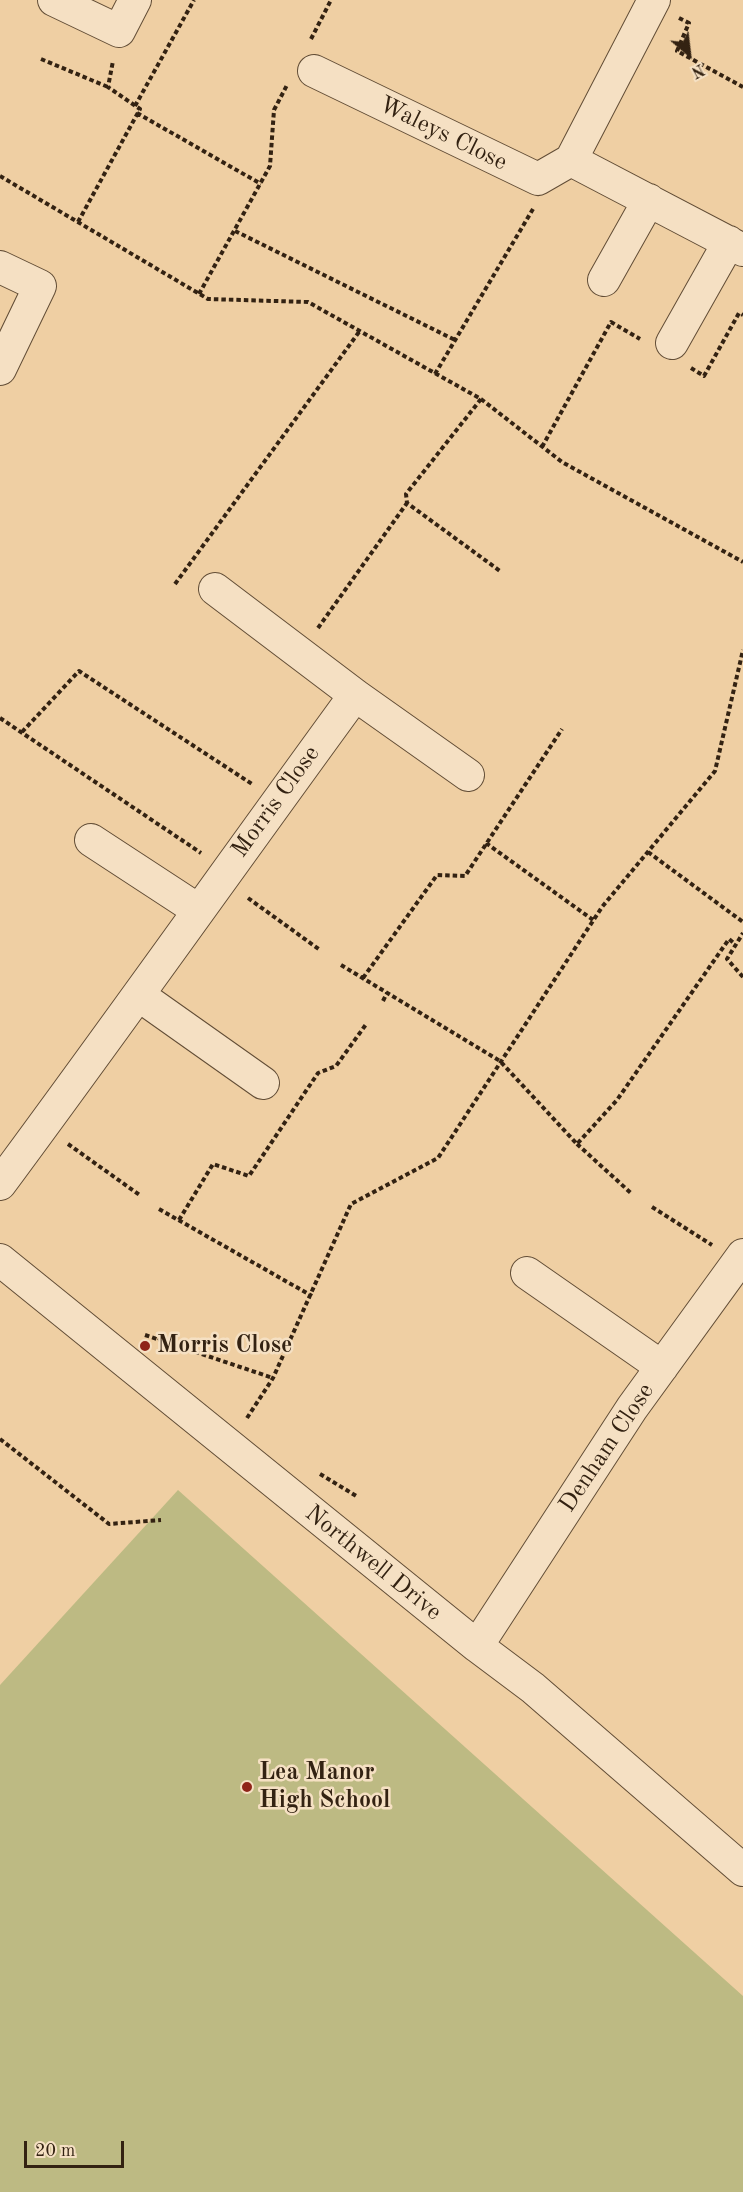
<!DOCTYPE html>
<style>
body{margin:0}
#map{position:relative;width:743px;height:2192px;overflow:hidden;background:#efcfa3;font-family:"Old Standard TT",serif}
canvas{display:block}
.north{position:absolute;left:659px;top:24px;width:60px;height:60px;-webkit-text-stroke:4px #f5e0c3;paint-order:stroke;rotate:152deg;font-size:16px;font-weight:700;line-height:24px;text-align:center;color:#332212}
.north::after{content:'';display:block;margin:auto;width:21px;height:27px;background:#332212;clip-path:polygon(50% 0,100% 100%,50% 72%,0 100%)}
.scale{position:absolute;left:24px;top:2141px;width:100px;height:27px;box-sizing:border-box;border:3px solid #332212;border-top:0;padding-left:8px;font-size:18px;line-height:21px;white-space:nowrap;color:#332212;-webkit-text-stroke:4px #f5e0c3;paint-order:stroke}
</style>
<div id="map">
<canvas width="743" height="2192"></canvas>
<div class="north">N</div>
<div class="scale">20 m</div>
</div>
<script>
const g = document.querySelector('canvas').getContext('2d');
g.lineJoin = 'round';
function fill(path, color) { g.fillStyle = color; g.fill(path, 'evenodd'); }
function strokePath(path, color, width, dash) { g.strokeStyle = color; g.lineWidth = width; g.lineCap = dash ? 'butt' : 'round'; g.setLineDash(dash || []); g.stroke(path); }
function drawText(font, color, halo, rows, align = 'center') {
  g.font = font + ' "Old Standard TT",serif'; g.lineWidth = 5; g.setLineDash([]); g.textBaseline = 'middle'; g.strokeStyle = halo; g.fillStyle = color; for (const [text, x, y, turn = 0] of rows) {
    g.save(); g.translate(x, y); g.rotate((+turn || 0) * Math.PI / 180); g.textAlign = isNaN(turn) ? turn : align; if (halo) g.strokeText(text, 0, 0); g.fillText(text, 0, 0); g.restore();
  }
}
fill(new Path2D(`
 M178,1490L743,1996V2192H0V1685Z`), '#bdba83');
const minor = new Path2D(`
 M54,0L119,31L135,0
 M314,71L538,179L571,160L654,0
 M571,160L743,250
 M0,267L40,286L0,369
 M604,280L649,200
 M672,343L729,242
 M215,589L355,695L468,775
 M91,840L198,910
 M140,996L263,1083
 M0,1184C120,1022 236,858 355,695
 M0,1260L477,1646L533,1688L743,1870
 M527,1273L662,1367
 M477,1646L632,1408L743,1255`);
strokePath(minor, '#624d36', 34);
strokePath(new Path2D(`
 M679,18L689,23L677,51L743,87
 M311,39L331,0
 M41,59L108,87
 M135,106L194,0
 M137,113L261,184
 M0,176L208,299L308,302L481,399L562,462L743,562
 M78,222L140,109L108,87L113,61
 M235,231L455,340
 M199,294L270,166L274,110L287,85
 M691,368L704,376L739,313L743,315
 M435,374L533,209
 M481,399L406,494L407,503L500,571
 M542,447L611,322L640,339
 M175,584L359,332
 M318,628L407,503
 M0,718L201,853
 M22,732L79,671L252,784
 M486,843L593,920
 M648,852L743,922
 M248,898L320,950
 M341,965L500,1061L577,1144L617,1100L729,939L735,944
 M743,977L727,959L743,933
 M363,978L437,875L465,876L562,729
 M383,1001L387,993
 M68,1144L141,1196
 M577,1144L632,1194
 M652,1207L712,1245
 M159,1209L312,1296
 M179,1220L213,1164L249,1176L318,1073L336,1066L367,1023
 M145,1335L273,1378
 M159,1338L166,1351
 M247,1418L273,1378L351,1204L438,1158L602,907L715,771L743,650
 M0,1439L109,1524L161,1520
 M320,1474L358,1497`), '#332212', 4, [4.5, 3]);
strokePath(minor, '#f5e0c3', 32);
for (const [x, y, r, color] of [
 [145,1346,6,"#8f2418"],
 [247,1787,6,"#8f2418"]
]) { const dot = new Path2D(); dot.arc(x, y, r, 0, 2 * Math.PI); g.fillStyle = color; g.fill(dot); strokePath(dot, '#f5e0c3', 2); }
drawText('24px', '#332212', '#f5e0c3', [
 ["Waleys Close",443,134,26],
 ["Morris Close",276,802,-54],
 ["Denham Close",607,1448,-56],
 ["Northwell Drive",373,1563,39]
]);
drawText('bold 24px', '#332212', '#f5e0c3', [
 ["Morris Close",157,1346],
 ["Lea Manor",259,1773],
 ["High School",259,1801]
], 'left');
</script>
